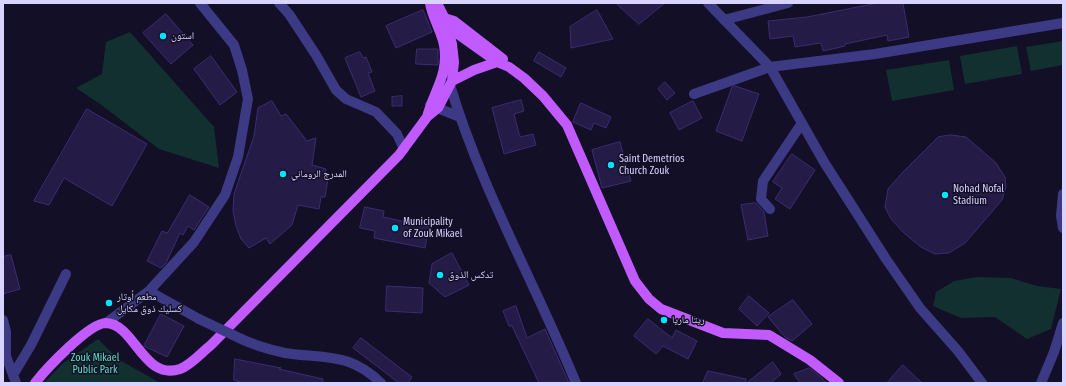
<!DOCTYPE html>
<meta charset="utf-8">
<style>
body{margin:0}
#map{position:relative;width:1066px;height:386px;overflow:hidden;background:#130f26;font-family:"Fira Sans Condensed",sans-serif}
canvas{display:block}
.frame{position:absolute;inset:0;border:4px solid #d9d4ff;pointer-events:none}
</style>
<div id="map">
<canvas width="1066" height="386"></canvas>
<div class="frame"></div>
</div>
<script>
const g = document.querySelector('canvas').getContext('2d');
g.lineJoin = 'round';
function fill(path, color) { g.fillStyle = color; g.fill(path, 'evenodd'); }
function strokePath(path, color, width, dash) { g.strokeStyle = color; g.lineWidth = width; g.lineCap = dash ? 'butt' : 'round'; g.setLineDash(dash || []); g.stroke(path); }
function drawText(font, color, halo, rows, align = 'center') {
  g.font = font + ' "Fira Sans Condensed","Noto Naskh Arabic",sans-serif'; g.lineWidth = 3; g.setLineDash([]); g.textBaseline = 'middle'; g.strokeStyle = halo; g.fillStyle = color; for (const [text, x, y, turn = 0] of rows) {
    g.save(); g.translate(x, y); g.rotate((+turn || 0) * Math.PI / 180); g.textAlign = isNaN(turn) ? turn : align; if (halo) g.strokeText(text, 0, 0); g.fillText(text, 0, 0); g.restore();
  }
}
fill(new Path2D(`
 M130,32L214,127L219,168L159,149L100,104L76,88L102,74L106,42Z
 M1063,41V65L1031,71L1026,47Z
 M1017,46L1022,74L965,84L960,56Z
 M949,60L954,90L892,101L886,70Z
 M977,277L1011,278L1037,286L1061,289L1051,329L1027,339L995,317L961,318L933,306L936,292L954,281Z
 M98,339L118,359L160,383H44L62,364Z`), '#12302f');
const building = new Path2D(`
 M616,3H665L639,24Z
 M878,3H903L909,37L888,41L887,35L845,44V46L823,51L821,43L795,47L793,36L770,39L768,21L807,17Z
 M423,10L432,32L396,48L386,26Z
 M597,10L613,39L571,48L570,27Z
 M166,14L193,45L171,64L143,33Z
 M417,49H438V65L416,64Z
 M360,52L363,58L366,57L372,72L368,73L375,91L361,97L345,58Z
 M539,52L566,68L561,77L534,61Z
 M211,56L237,92L220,105L194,69Z
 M665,82L675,93L667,100L658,89Z
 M735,86L759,94L742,141L716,131L732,87Z
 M402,96V106H392V97Z
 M521,100L524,111L514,114L520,137L533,134L536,145L504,154L492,108Z
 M272,101L281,116L286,114L307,141L316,138L312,165L326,169L324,179H328L325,197H321L319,209L298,205L292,225L270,244L266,238L249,248L241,239L236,226L233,211L234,194L254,136L258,108Z
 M693,101L702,118L679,130L670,113Z
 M581,103L611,117L606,128L594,123L591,130L573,122Z
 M87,109L147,144L112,206L64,178L49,205L34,201Z
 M951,135L966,137L996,163L1005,177L1006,187L1002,200L965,243L949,253L935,254L921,247L904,233L891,219L885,207L888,189L902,173L938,137Z
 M620,142L631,181L602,188L592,150Z
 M792,154L815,170L790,209L775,199L782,188L773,182Z
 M190,195L209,207L194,230L188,226L183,235L180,233L166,263L161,268L147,261L162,231L167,233Z
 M756,203L764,212L768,236L748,240L741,205Z
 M365,207L384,211L383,217L429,227L425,248L374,238L375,231L360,228Z
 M452,253L469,285L445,297L429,283L432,264Z
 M11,255L20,289L3,294V257Z
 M387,286L423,288L422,313L386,311Z
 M749,296L769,313L757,326L739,309Z
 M793,300L812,324L792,341L786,338L768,317Z
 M516,306L527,338L545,329L569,383H539L512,326H509L503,311Z
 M161,314L184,326L167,357L144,346Z
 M648,319L672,338L676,330L697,341L688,359L663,346L656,354L634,336Z
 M361,338L412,377L408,383H399L353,348Z
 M235,359L281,368L279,369L323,379V383H243L234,380Z
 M773,362L781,374L771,383H747Z
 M903,365L922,383H887Z
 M810,368L820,376L826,383H800L794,374Z
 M708,371L746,379L745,383H703Z`);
fill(building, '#241b47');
strokePath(building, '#3b2d73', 1);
strokePath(new Path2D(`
 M279,3L289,14L316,55L336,90L346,99L376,112L397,134L404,149
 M708,3L770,67L824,162L886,259L920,308L958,351L982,383
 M724,20L788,3
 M450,85C481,189 535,283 576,383
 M694,94L770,67L875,54L1063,23
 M430,105L460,117
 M1063,194L1061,216L1063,228
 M770,209L761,199L763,181L802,123
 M149,291L199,319
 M3,320L6,332V356L16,383
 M106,323L149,291L194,242L225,195L238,157L248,99L242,70L234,45L200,3
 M233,335C250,344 266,349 285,353C325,359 349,352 381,383
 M13,375L31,345L66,274
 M1041,383L1054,352L1063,323`), '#3d3a85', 10);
strokePath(new Path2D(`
 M441,17L454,21L503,59
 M439,28L447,27L452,30L497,62L509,67L524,78L543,96L567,125L635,281L649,299L661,309L723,333L769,335L810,360L839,383
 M452,81L474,70L497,62
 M427,117C434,90 449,75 444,45C441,30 432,17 430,3
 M35,383C46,369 89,323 106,323C135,324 143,381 180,369C191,365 202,352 211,345L399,155L427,117L438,108L452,81L454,62L452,44L444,17L437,3`), '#c25bff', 10);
strokePath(new Path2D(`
 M199,319L233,335`), '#3d3a85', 10);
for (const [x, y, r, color] of [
 [163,36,4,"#00e5ff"],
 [611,165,4,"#00e5ff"],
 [283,174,4,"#00e5ff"],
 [945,195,4,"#00e5ff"],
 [395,228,4,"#00e5ff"],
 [440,275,4,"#00e5ff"],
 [109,303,4,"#00e5ff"],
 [664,320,4,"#00e5ff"]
]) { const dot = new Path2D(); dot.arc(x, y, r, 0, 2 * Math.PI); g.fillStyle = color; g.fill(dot); strokePath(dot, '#130f26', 1.5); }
drawText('10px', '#d9d4ff', '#130f26', [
 ["استون",171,36],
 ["Saint Demetrios",619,159],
 ["Church Zouk",619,171],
 ["المدرج الروماني",291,174],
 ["Nohad Nofal",953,189],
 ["Stadium",953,201],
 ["Municipality",403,222],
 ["of Zouk Mikael",403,234],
 ["تدكس الذوق",448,275],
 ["مطعم أوتار",117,297],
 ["كسليك ذوق مكايل",117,309],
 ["ريتا ماريا",672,320]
], 'left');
drawText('10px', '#5fe0c0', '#130f26', [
 ["Zouk Mikael",95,358],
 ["Public Park",95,370]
]);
</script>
